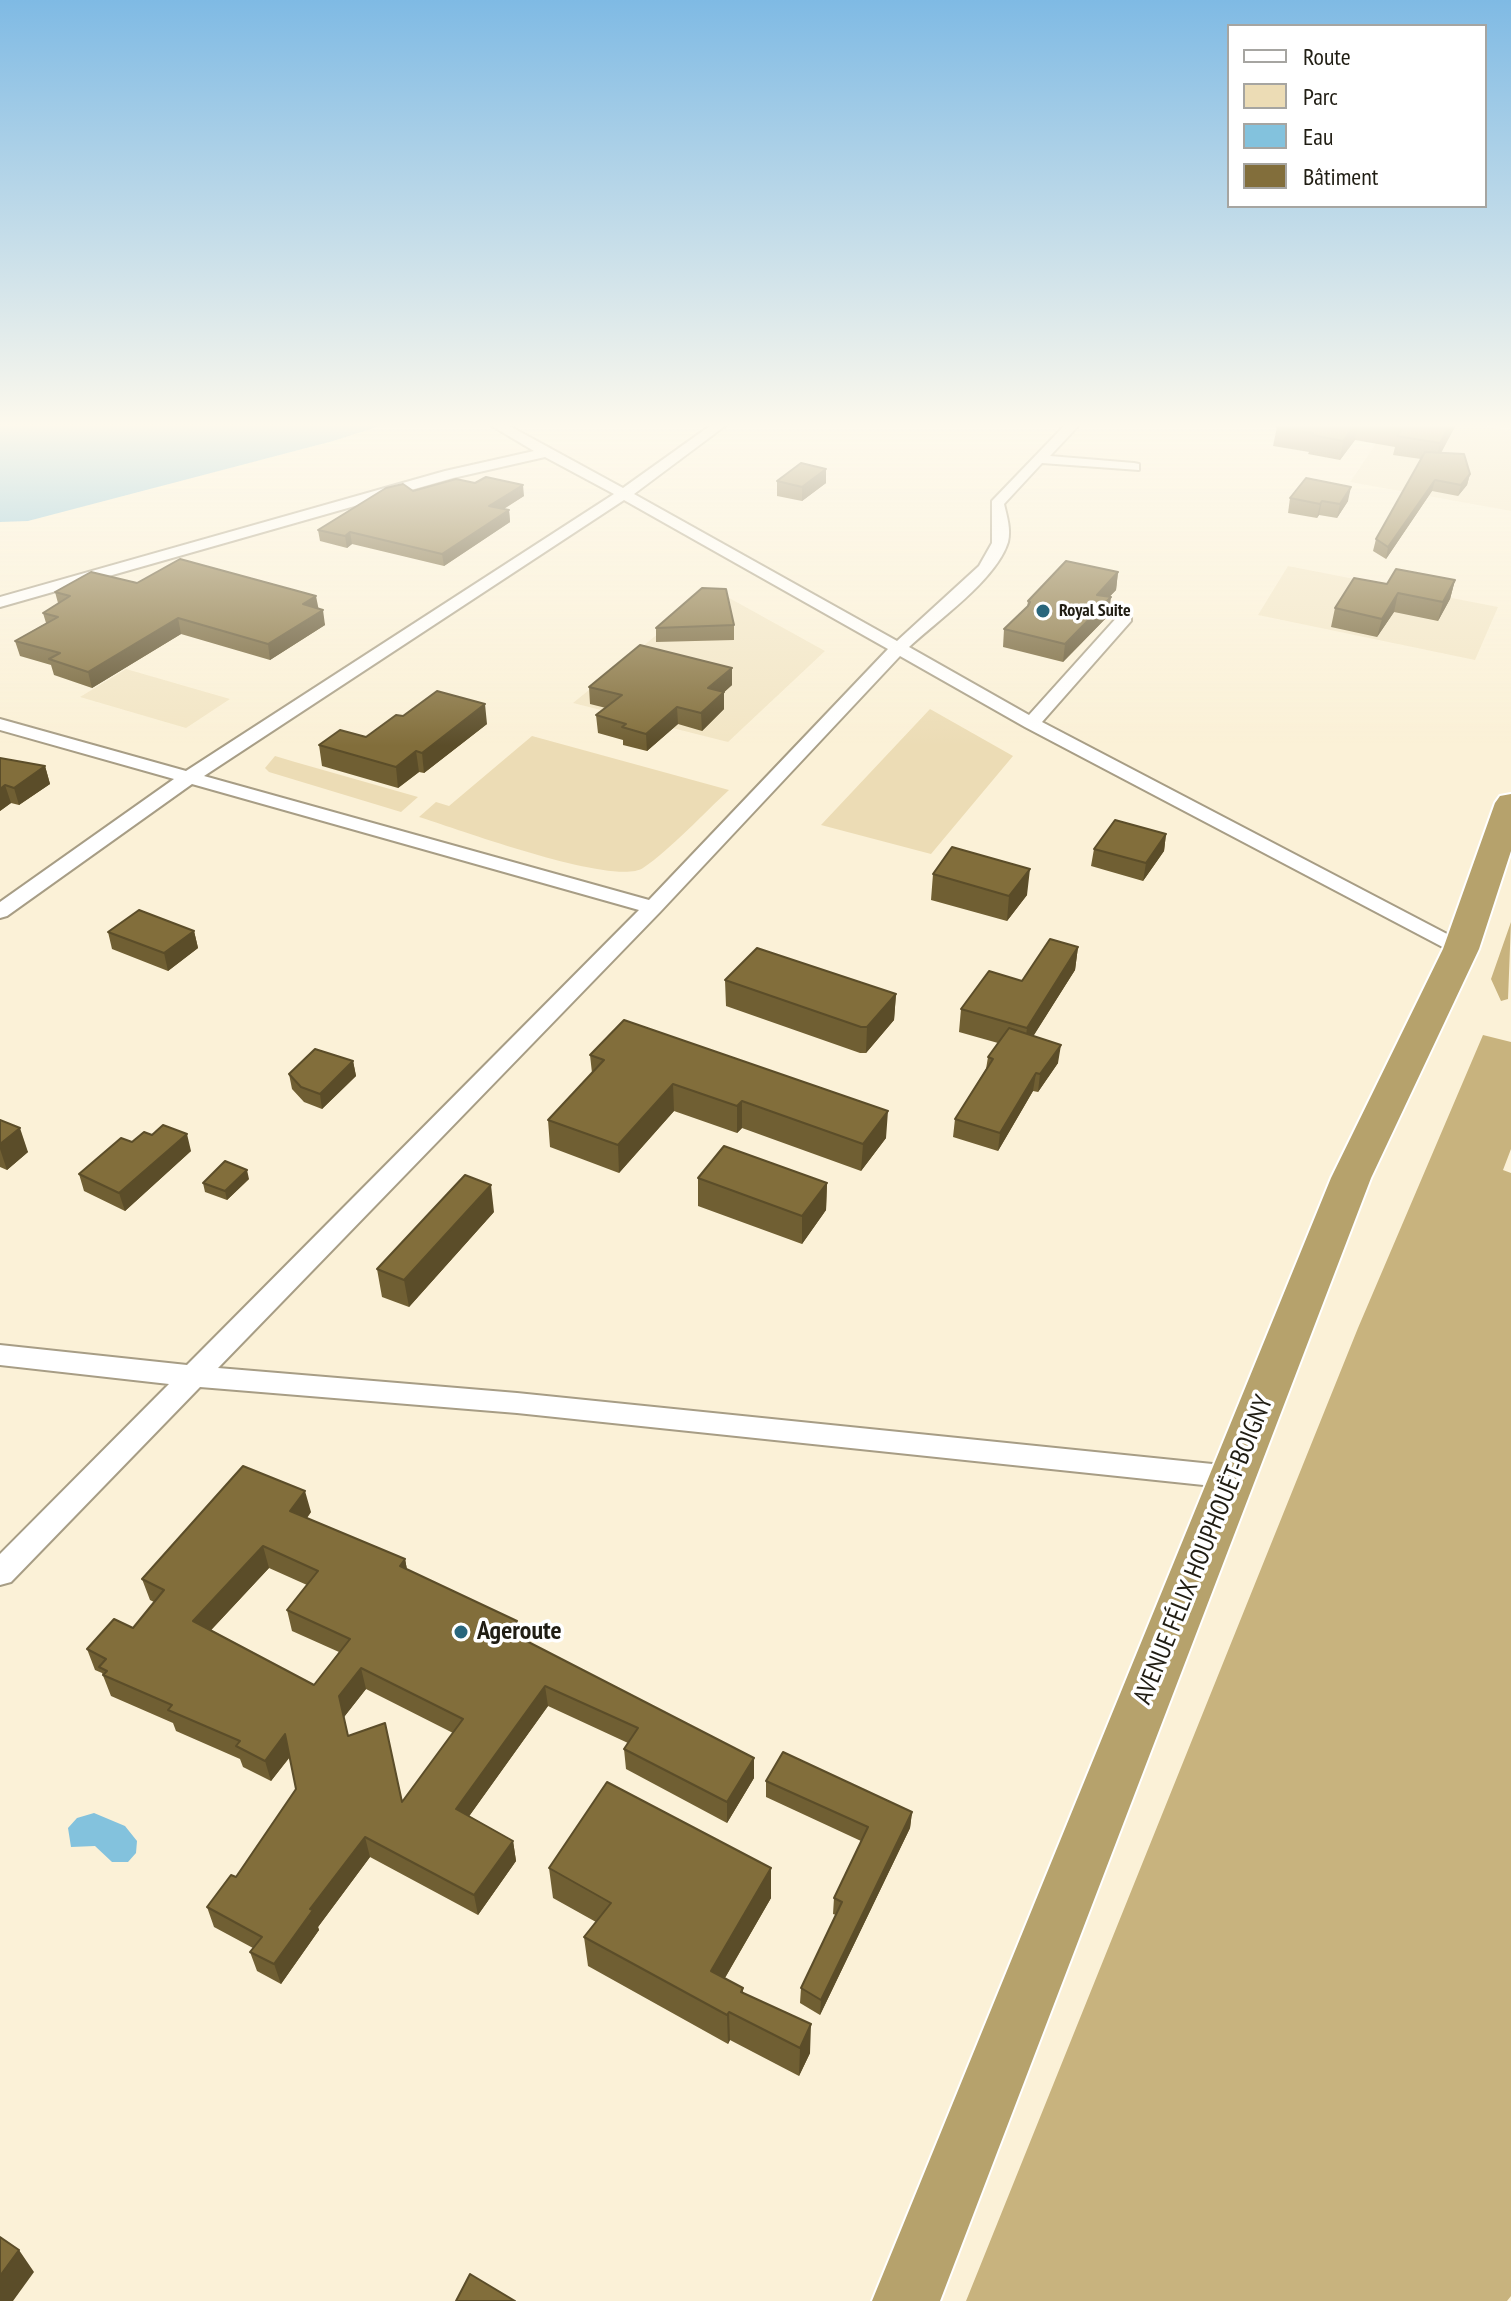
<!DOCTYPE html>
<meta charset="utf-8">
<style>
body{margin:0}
#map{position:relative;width:1511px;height:2301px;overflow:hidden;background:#fbf1d7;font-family:"PT Sans Narrow",sans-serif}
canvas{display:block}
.legend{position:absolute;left:1227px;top:24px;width:260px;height:184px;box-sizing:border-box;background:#fff;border:2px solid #a6a5a1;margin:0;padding:10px 14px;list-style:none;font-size:24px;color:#201d13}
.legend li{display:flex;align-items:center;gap:16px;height:40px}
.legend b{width:40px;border:2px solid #a6a5a1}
</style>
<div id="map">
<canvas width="1511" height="2301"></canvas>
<ul class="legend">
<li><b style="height:10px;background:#fff"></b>Route</li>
<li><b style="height:22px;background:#ecdcb5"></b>Parc</li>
<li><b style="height:22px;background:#83c2dd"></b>Eau</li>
<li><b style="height:22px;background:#826e3b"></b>Bâtiment</li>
</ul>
</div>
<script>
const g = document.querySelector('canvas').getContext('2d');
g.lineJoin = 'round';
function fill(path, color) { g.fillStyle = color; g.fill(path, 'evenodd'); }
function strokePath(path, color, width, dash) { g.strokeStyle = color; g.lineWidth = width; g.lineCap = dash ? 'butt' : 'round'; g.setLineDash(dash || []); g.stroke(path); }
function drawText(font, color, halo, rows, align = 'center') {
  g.font = font + ' "PT Sans Narrow",sans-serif'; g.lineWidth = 7; g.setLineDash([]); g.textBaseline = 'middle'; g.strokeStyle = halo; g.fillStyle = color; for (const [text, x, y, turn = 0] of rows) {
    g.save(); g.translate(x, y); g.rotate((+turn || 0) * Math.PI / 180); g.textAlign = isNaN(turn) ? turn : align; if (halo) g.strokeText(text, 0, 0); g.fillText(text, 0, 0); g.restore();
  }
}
fill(new Path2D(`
 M1390,423H1468L1511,431V511L1350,482Z
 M1288,566L1498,607L1475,660L1258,615Z
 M713,589L825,651L728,742L573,703Z
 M126,669L230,699L186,728L80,697Z`), '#f2e5c4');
fill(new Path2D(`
 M930,709L1013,756L931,854L821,825Z
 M532,736L729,790C704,813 671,849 643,868C614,887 458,829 419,817L436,802L449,806Z
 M275,756L295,762L418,797L401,812L269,772L265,768Z`), '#ecdcb5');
fill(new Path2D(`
 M1511,922L1508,999L1501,1001L1491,979Z
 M1483,1035L1511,1042V1149L1503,1170L1511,1173V2296L1507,2301H966L1358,1328Z`), '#c8b37e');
fill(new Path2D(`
 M0,423H389L333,441L28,521L0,522Z
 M94,1813L125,1826L137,1841L136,1853L128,1862H112L95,1846L71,1847L68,1828L77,1818Z`), '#83c2dd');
const minor = new Path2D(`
 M487,423H504L623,488L714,423H729L634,494L897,641L979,566L992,543V501L1067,423H1081L1050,456L1134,463L1139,464V470L1042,463L1004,504C1007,517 1011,529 1008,542C997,579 937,621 909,647L1029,715L1119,615H1131V621L1042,722L1468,945L1472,949L1468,953H1454L1025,727L900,656L660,912L218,1368L517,1393L1232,1466L1242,1469L1246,1477L1242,1485L1232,1488L517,1413L200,1387L11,1582L0,1585V1554L169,1384L0,1365V1345L187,1365L639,910L192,784L7,916L0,918V902L174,779L0,730V719L186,771L614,494L545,457L453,478L0,607V597L445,471L534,451ZM624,500L888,649L649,900L204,776Z`);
const trunk = new Path2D(`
 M1511,794V851L1479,949L1371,1178L940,2301H872L1331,1178L1443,949L1495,803L1500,796Z`);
strokePath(minor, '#a79d85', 4);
strokePath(trunk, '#fff', 4);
fill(minor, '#fff');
fill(trunk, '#b6a26c');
fill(new Path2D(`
 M1279,423H1456L1441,453L1470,474L1467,485L1458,496L1432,491L1386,559L1373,551L1376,539L1421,459L1393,455L1395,447L1355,440L1340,460L1308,454L1309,452L1273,446L1277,427Z
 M826,469V483L802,501L777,496V481Z
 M413,491L524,496L504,509L509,510L510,522L444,566L352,544L347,548L320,541L318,530Z
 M1290,498L1348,501L1337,518L1319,515L1317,518L1288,513Z
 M1118,572L1116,590L1109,597V615L1063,662L1003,647L1004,629L1027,608L1028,601Z
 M1455,580L1450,599L1438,621L1394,612L1377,637L1331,627L1335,608L1387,584Z
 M137,583L319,609L325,625L270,660L181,634L92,688L54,675L51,665L20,656L15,641L46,623L43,613L58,603L55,592Z
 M734,625V640L656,642V628Z
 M732,685L724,692V709L702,731L678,724L647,751L623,745V740L598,733L596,715L606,708L590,704L589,687Z
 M403,716L487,724L424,773L419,772L398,788L322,766L319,745L366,737Z
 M0,758L45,766L50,784L19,805L11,803L0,811Z
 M1166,834L1164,851L1143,881L1091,866L1094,849Z
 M933,874L1027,895L1007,921L931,900Z
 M194,931L198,948L168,971L112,949L108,932Z
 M1078,947L1075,970L1033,1036L1058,1063L1038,1092L1033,1091L998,1151L953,1137L955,1119L986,1069L988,1057L998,1043L959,1032L961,1009L1022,981Z
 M725,980L896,994L894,1020L866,1053H860L726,1006Z
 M590,1055L886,1138L861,1171L742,1128L737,1133L674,1111L619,1173L550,1147L548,1120L592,1073Z
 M353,1061L356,1076L322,1109L304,1102L292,1089L289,1074Z
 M0,1120L28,1152L7,1170L0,1167Z
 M132,1142L191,1151L125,1211L84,1191L79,1174Z
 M698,1178L827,1183L826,1210L802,1244L698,1206Z
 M249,1179L227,1200L205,1192L203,1183Z
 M494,1212L409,1307L382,1297L377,1269Z
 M311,1512L307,1518L405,1559L407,1570L520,1638L754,1758V1778L727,1823L626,1769L624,1749L628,1743L548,1706L469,1816L513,1841L516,1861L478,1915L370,1857L318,1927L319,1930L281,1984L257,1971L250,1952L253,1948L214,1927L207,1907L236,1877L296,1789L290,1757L271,1781L243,1767L240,1759L176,1731L173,1723L111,1696L102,1673L95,1670L87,1649L133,1628L154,1602L150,1600L142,1579ZM269,1568L307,1585L287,1610L292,1631L339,1652L314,1685L211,1630ZM366,1689L453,1733L402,1802L348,1736L344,1717Z
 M766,1781L912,1812L910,1828L820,2015L800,2003L801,1988L836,1915L833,1914L834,1898L861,1841L766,1797Z
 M549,1868L771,1898L725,1978L743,1988V1992L810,2053L799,2076L730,2040L728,2044L588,1966L584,1937L596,1922L553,1898Z`), '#705f33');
fill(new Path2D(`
 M1357,423H1358L1355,440L1340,460L1343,441Z
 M1451,423H1456L1455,427L1436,462L1440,443Z
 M826,469V483L802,501V487Z
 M1470,474L1467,485L1458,496L1461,485Z
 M1435,480L1432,491L1386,559L1388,547Z
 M523,485L524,496L490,517L489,506Z
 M1351,487L1348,501L1337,518L1340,504Z
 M1322,501L1319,515L1317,518L1320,504Z
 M509,510L510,522L444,566L442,554Z
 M350,532L352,544L347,548L345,536Z
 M1118,572L1116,590L1095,612L1097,595Z
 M1455,580L1450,599L1438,621L1443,602Z
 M1398,593L1394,612L1377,637L1382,619Z
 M316,596L319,611L303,604Z
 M1111,597L1109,615L1063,662L1065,644Z
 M323,610L325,625L270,660L268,644Z
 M178,618L181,634L92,688L88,672Z
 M732,668V685L709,706L708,688Z
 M724,692V709L702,731L701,713Z
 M485,704L487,724L424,773L422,753Z
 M677,707L678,724L647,751L646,734Z
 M416,751L419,772L398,788L396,767Z
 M45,766L50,784L19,805L14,788Z
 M5,785L11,803L0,811V789Z
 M1166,834L1164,851L1143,881L1146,863Z
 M1030,869L1027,895L1007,921L1009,896Z
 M194,931L198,948L168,971L164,953Z
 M1078,947L1075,970L1024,1051L1027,1028Z
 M896,994L894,1020L866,1053L867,1027Z
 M1061,1045L1058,1063L1038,1092L1040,1074Z
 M353,1061L356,1076L322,1109L320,1094Z
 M1036,1073L1033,1091L998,1151L1000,1133Z
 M673,1084L674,1111L619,1173L618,1145Z
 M742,1101V1128L737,1133V1106Z
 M888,1111L886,1138L861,1171L863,1144Z
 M20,1128L28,1152L7,1170L0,1149V1144Z
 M187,1134L191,1151L125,1211L119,1193Z
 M247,1170L249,1179L227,1200L225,1191Z
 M827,1183L826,1210L802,1244V1216Z
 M491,1185L494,1212L409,1307L404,1280Z
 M305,1491L311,1512L296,1532L290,1511Z
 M263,1546L269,1568L200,1642L193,1621Z
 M405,1559L409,1580L400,1566Z
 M517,1621L520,1642L509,1632Z
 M361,1668L366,1689L344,1717L339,1696Z
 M545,1686L548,1706L460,1829L456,1809Z
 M285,1734L291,1755L271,1781L265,1761Z
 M754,1758V1778L727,1823V1802Z
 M912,1812L910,1828L820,2015L821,2000Z
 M365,1837L370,1857L318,1927L319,1930L281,1984L274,1964L310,1909Z
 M513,1841L516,1861L478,1915L474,1895Z
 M771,1868V1898L712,2000L711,1971Z
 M729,2012L730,2040L728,2044L727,2015Z
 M811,2024L810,2053L799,2076L800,2048Z
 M19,2250L34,2272L13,2301H0V2276Z`), '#5b4d29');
const building = new Path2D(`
 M1279,423H1357L1343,441L1312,435L1313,433L1277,427Z
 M1370,423H1451L1440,443L1397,436L1402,429Z
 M1425,452L1464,454L1470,474L1461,485L1435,480L1388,547L1376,539Z
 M801,463L826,469L802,487L777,481Z
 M486,477L523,485L489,506L509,510L442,554L350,532L345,536L318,530L386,488L403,484L413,491L456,479L475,483Z
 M1306,478L1351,487L1340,504L1322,501L1320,504L1290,498Z
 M180,559L316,596L303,604L323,610L268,644L178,618L88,672L49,659L60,653L15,641L58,617L43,613L70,596L55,592L91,572L137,583Z
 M1066,561L1118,572L1097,595L1111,597L1065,644L1004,629L1028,606L1030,602L1028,601Z
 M1396,569L1455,580L1443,602L1398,593L1382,619L1335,608L1354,578L1387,584Z
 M702,588L726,589L734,625L656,628Z
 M640,645L732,668L708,688L724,692L701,713L677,707L646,734L622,727L626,724L596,715L622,695L589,687Z
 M437,691L485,704L422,753L416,751L396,767L319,745L340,730L366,737L396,715L403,716Z
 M0,758L45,766L14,788L5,785L0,789Z
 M1115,820L1166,834L1146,863L1094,849Z
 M952,847L1030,869L1009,896L933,874Z
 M139,910L194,931L164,953L108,932Z
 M1050,939L1078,947L1027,1028L961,1009L989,971L1022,981Z
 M757,948L896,994L867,1027H861L725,980Z
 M624,1020L888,1111L863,1144L742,1101L737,1106L673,1084L618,1145L548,1120L604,1060L590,1055Z
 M1009,1028L1061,1045L1040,1074L1036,1073L1000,1133L955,1119L993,1059L988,1057Z
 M315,1049L353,1061L320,1094L301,1087L289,1074Z
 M0,1120L20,1128L0,1144Z
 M163,1125L187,1134L119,1193L79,1174L121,1138L132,1142L144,1132L152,1135Z
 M724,1146L827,1183L802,1216L698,1178Z
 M225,1161L247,1170L225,1191L203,1183Z
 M465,1175L491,1185L404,1280L377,1269Z
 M243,1466L305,1491L290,1511L405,1559L400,1566L517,1621L509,1632L754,1758L727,1802L624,1749L638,1728L545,1686L456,1809L513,1841L474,1895L365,1837L310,1909L313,1910L274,1964L250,1952L262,1937L207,1907L231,1875L236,1877L296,1789L285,1734L265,1761L236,1746L240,1741L168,1710L172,1705L103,1675L107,1671L99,1667L106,1659L87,1649L114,1619L133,1628L164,1590L142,1579ZM263,1546L318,1571L287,1610L350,1639L314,1685L193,1621ZM361,1668L463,1719L402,1802L385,1723L348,1736L339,1696Z
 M783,1752L912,1812L821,2000L801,1988L842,1902L834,1898L868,1827L766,1781Z
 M607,1782L771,1868L711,1971L743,1988L741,1992L811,2024L800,2048L729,2012L727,2015L584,1937L611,1903L549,1868Z
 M0,2237L19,2250L0,2276Z
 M470,2274L515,2301H456Z`);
fill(building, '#826e3b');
strokePath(building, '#5b4d29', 2);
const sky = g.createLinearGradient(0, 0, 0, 746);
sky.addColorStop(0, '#7fbae4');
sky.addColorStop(0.57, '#fdf9ed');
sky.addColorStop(1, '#fdf9ed00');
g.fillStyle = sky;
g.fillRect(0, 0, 1511, 746);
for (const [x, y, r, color] of [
 [1043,611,8,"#29667c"],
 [461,1632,8,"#29667c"]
]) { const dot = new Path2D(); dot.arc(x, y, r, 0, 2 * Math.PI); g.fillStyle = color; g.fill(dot); strokePath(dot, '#fff', 3); }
drawText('bold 18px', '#201d13', '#fff', [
 ["Royal Suite",1059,611]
], 'left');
drawText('26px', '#201d13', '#fff', [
 ["AVENUE FÉLIX HOUPHOUËT-BOIGNY",1204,1550,-68]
]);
drawText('bold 26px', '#201d13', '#fff', [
 ["Ageroute",477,1632]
], 'left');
</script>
